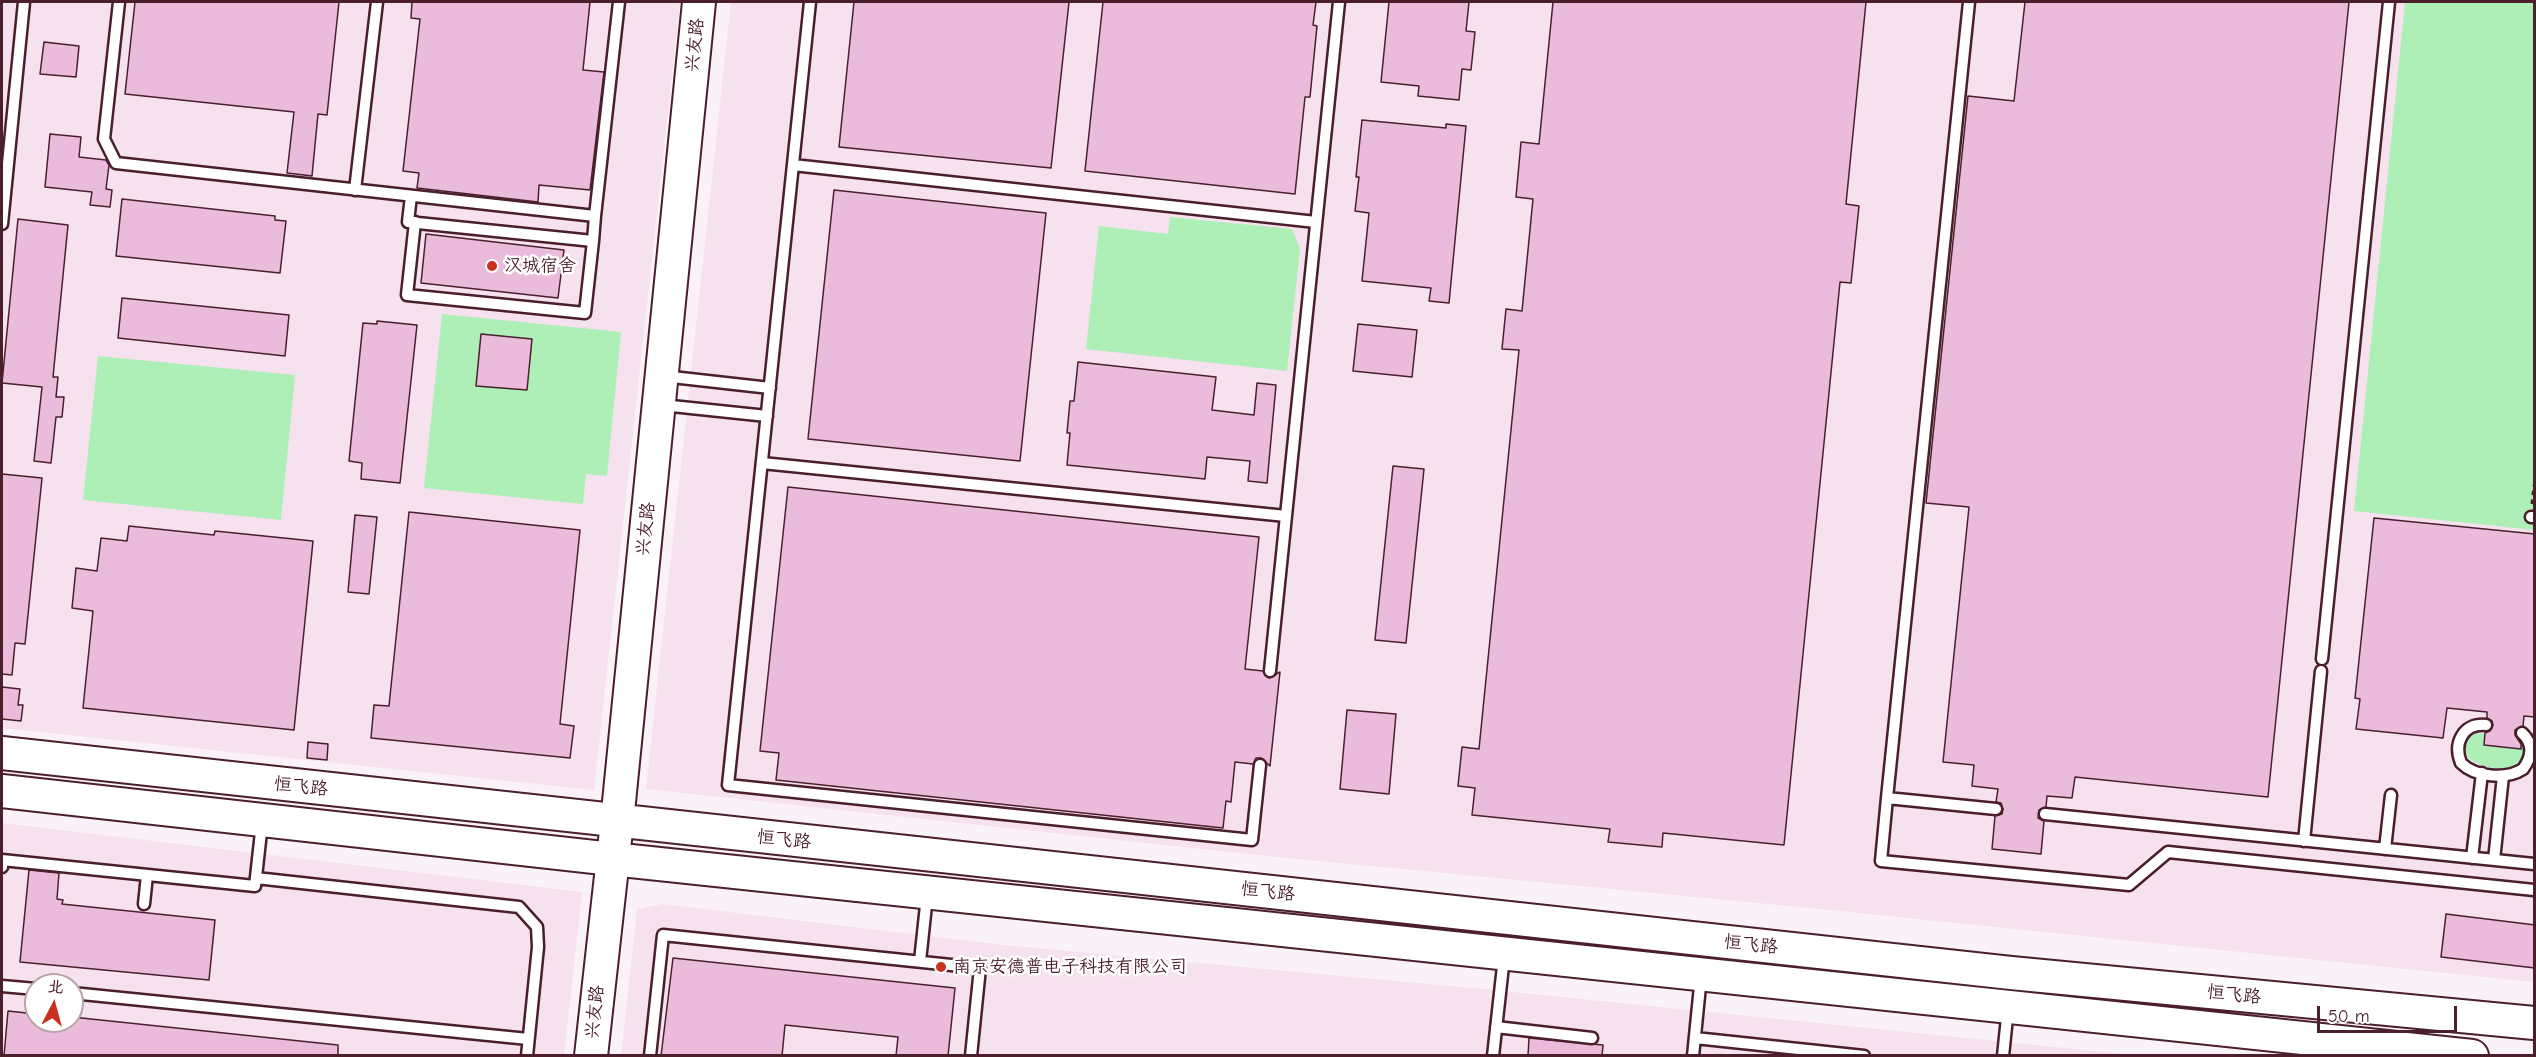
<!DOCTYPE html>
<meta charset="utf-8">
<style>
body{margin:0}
#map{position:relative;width:2536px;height:1057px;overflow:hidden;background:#fbf1f8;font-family:"Comic Neue","LXGW WenKai TC",sans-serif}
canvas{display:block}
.frame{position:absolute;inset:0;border:3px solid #4a1f2b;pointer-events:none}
.north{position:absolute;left:24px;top:973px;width:60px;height:60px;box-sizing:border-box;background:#fff;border:2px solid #b7a5aa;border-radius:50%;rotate:6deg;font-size:16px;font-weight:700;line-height:24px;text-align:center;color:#4a1f2b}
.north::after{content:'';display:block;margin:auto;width:21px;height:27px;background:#c8321e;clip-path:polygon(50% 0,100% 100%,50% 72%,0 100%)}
.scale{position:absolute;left:2317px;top:1006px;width:140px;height:27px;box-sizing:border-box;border:3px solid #4a1f2b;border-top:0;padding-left:8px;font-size:18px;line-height:21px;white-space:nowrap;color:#4a1f2b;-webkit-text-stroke:4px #fff;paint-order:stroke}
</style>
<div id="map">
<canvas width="2536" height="1057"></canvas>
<div class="frame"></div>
<div class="north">北</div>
<div class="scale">50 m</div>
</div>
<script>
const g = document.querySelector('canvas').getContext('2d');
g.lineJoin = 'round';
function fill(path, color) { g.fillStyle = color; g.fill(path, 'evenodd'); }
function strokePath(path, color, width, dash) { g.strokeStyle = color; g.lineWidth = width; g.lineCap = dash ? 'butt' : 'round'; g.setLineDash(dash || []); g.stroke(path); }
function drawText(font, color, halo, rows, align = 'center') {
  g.font = font + ' "Comic Neue","LXGW WenKai TC",sans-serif'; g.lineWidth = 5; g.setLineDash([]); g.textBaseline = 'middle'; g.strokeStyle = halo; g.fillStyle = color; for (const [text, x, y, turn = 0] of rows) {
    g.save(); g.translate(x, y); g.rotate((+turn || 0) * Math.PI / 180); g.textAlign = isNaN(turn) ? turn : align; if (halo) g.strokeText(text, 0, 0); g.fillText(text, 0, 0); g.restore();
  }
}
fill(new Path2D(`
 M2,2H680L594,790L2,728Z
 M731,2H2534V982L1810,908L1267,856L646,789Z
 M2,823L582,892L564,1055L2,1056ZM36,985H72V1021H36Z
 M662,904L1003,945L1483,989L2133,1055L621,1056L637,909Z`), '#f6e1ef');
fill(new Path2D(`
 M2405,2H2534V530L2354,511Z
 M1170,217L1292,229L1300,249L1287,371L1086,349L1099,226L1168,234Z
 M442,314L621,332L607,476L586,474L583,504L424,488Z
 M98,356L295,375L281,520L83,500Z
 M2476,733L2517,737L2525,747L2524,760C2504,782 2436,756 2476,733Z`), '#aeefb7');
const building = new Path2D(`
 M135,2H339L327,115L318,114L312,176L287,173L294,112L125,94Z
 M412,2H590L583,70L604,72L590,190L539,185L538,202L417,188L419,173L403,171L420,19L411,18Z
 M854,2H1069L1051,168L839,147Z
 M1103,2H1316L1313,25L1317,26L1310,97H1305L1295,194L1085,171Z
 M1389,2H1469L1466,31L1475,32L1471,70L1462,69L1459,100L1418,96L1419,86L1381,82Z
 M1553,2H1866L1846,204L1859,206L1851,283L1840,282L1784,845L1663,833L1662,847L1608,842L1610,829L1472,815L1475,788L1458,786L1462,747L1479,749L1519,350L1502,349L1506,309L1522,311L1533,199L1516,197L1521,142L1539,144Z
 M2025,2H2349L2268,797L2075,777L2072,798L2047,796L2046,807L2039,810L2038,818L2044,821L2041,854L1992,849L1995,816L2002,814L2003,809L2001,803L1996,802L1998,789L1972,786L1974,765L1943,762L1969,507L1926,503L1968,96L2014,101Z
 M44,42L79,46L76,77L40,74Z
 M1362,120L1446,128V124L1466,126L1449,303L1429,301L1431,288L1362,281L1369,213L1355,211L1359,177H1356Z
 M50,134L81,137L79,157L106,160L109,165L106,189L112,190L110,207L90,205L92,192L45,187Z
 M834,190L1046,213L1020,461L808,439Z
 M122,199L275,216V220L286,221L280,273L116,256Z
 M18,219L68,225L53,377H58L56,397H64L62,417H56L51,463L34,461L42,387L2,383Z
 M426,234L564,250L558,298L421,283Z
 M122,298L289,315L285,356L118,338Z
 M377,321L417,325L400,483L361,479L362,463L349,461L363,323L377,324Z
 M1358,324L1417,330L1412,377L1353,371Z
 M481,334L532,339L527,390L476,386Z
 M1078,362L1216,377L1212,410L1254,415L1257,383L1276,385L1267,483L1248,481L1250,461L1207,457L1205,479L1067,465L1070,433H1067L1070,401H1074Z
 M1393,466L1424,469L1406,643L1375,640Z
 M2,474L42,478L25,644L15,643L12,675L2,674Z
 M788,487L1259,537L1245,669L1263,671L1269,678L1280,672L1270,766L1261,758H1256L1253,764L1235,762L1231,802L1226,801L1223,828L776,780L779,753L760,751Z
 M409,512L580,530L560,724L574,726L570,758L371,738L374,705L389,706Z
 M355,515L377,517L369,594L348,592Z
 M2374,518L2535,534V717L2524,716L2523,726L2515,730V735L2521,744V749L2484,745L2485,733L2490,731L2493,725L2492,721L2487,718V712L2447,708L2443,738L2356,729L2360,699L2355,698Z
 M129,526L214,535L215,531L313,541L294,730L83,708L93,611L72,608L76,568L97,571L101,538L127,541Z
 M2,687L20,689L18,705H23L21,721L2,719Z
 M1347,710L1396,714L1389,794L1340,789Z
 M308,742L328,744L327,760L307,758Z
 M29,870L59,873L57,899L63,900L62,904L215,920L209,980L20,962Z
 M2446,914L2535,925V968L2441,957Z
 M673,958L955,988L948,1056H896L898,1037L785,1025L782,1056H661Z
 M8,1011L36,1014V1021H72V1017L338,1045V1056H4Z
 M1529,1038L1603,1045L1602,1056H1528Z`);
fill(building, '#ebbbdb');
strokePath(building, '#4a1f2b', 1.5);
const lane = new Path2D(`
 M119,2L104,139L116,163L595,216L619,2
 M810,2L728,785L1252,840L1260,765
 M1969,2L1887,798L1996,809
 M793,165L1316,222
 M355,190L377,2
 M411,196L408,222L593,241L595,216
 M415,222L407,295L585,313L593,241
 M2,224L24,2
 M663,376L770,388
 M662,405L767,416
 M762,463L1286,516
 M2531,517H2534
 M2322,659L2389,2
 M1270,671L1339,2
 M2486,725C2463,723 2453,743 2461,763C2475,777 2506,780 2523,769C2532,757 2534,744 2522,733
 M1887,798L1881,861L2129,885L2168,852L2534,890
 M2045,814L2534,864
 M2304,841L2321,671
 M2385,849L2391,795
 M2472,858L2482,773
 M2494,860L2503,776
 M2,867V860L255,886L262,823
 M256,878L519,907L537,927L538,947L527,1056
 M144,904L147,875
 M920,961L927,896
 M2,986L36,989
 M72,993L528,1039
 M1496,1027L1592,1038
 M1695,1038L1864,1056
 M650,1056L663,935L980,968L971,1056
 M1493,1056L1504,957
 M1693,1056L1701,976
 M2003,1056L2008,1008`);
const secondary = new Path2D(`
 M2,753L2011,973L2534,1023
 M2,791L612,859L2472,1056
 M591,1056L617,822L699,2`);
strokePath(lane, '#4a1f2b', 15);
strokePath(secondary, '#4a1f2b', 36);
strokePath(new Path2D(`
 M2532,504L2534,485`), '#4a1f2b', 3, [4.5, 4.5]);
strokePath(lane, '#fff', 10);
strokePath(secondary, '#fff', 32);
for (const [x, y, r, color] of [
 [492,266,6,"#c8321e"],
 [941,967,6,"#c8321e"]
]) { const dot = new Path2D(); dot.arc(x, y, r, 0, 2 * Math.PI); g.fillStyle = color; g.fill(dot); strokePath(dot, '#fff', 2); }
drawText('18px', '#4a1f2b', '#fff', [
 ["兴友路",695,45,-84],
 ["兴友路",646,529,-84],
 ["恒飞路",301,787,6],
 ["恒飞路",784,840,6],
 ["恒飞路",1268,892,6],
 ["恒飞路",1751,945,6],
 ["恒飞路",2234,995,6],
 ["兴友路",595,1012,-84]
]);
drawText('18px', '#4a1f2b', '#fff', [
 ["汉城宿舍",504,266],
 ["南京安德普电子科技有限公司",953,967]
], 'left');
</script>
